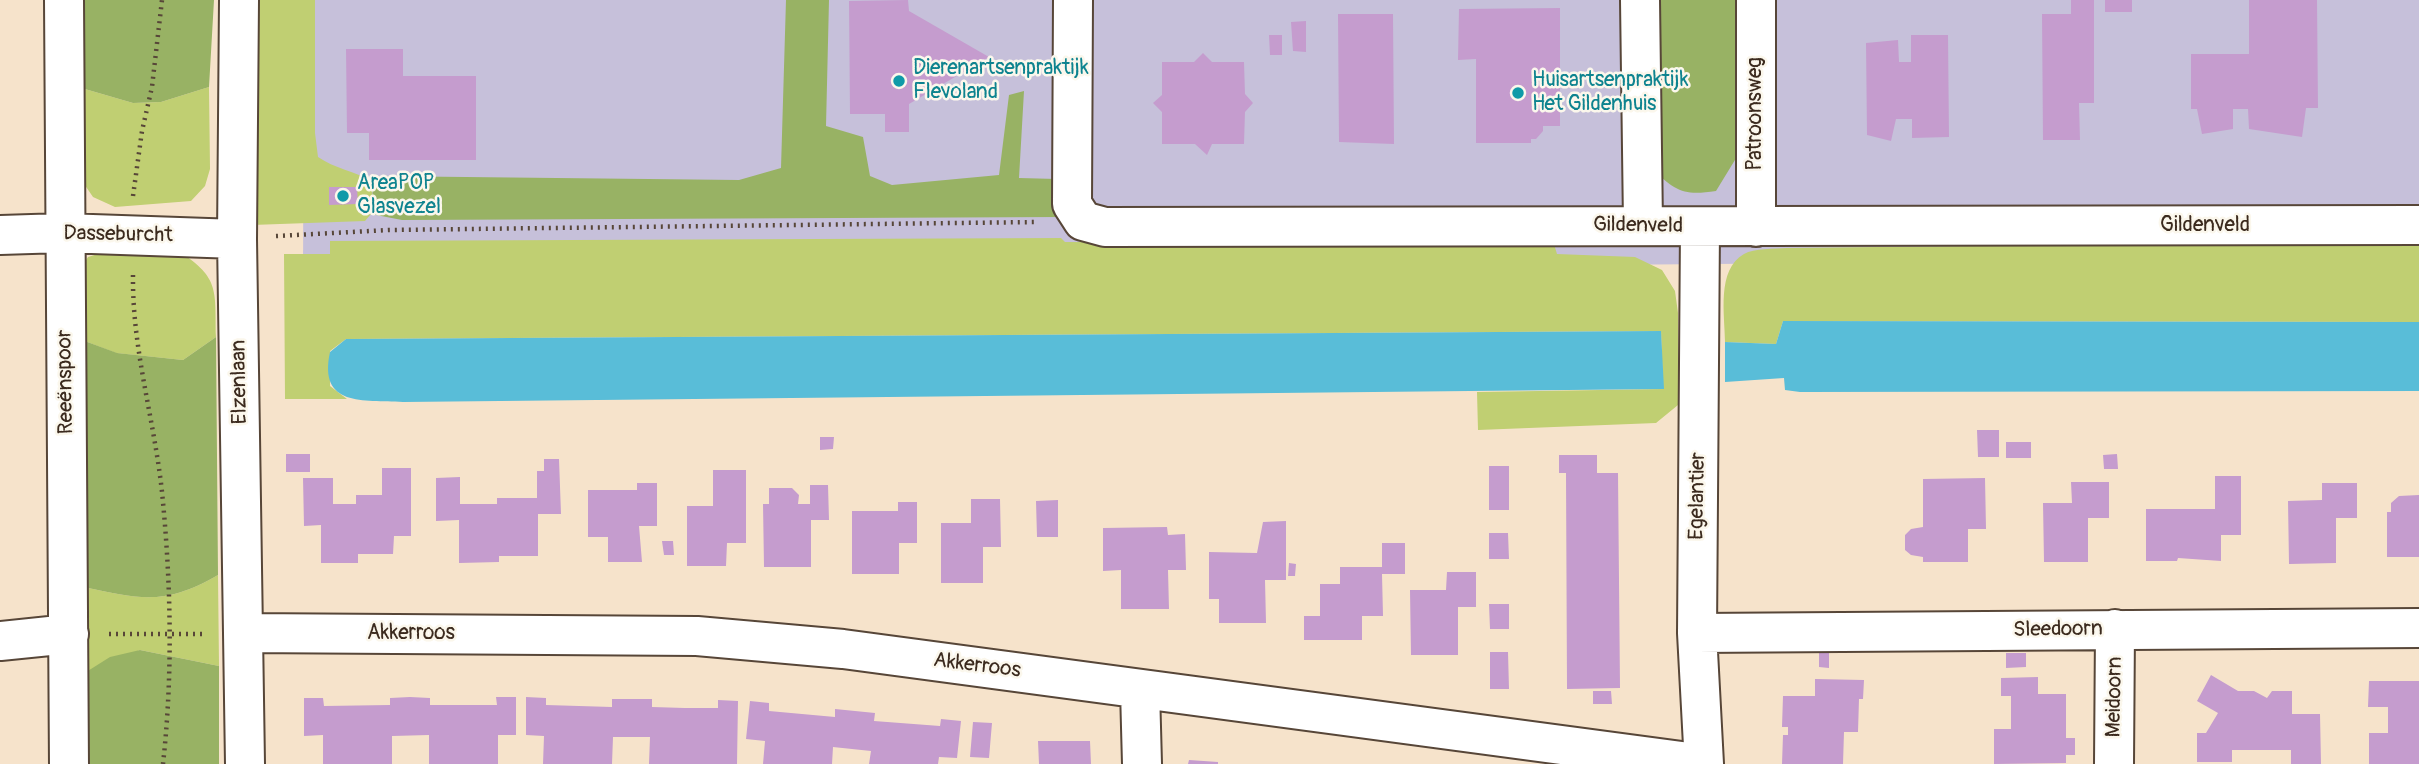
<!DOCTYPE html>
<meta charset="utf-8">
<style>
body{margin:0}
canvas{display:block;background:#f6e3cb}
</style>
<canvas width="2419" height="764"></canvas>
<script>
const g = document.querySelector('canvas').getContext('2d');
g.lineJoin = 'round';
function fill(path, color) { g.fillStyle = color; g.fill(path, 'evenodd'); }
function strokePath(path, color, width, dash) { g.strokeStyle = color; g.lineWidth = width; g.lineCap = dash ? 'butt' : 'round'; g.setLineDash(dash || []); g.stroke(path); }
function drawText(font, color, halo, rows, align = 'center') {
  g.font = font + ' Pangolin,sans-serif'; g.lineWidth = 5; g.setLineDash([]); g.textBaseline = 'middle'; g.strokeStyle = halo; g.fillStyle = color; for (const [text, x, y, turn = 0] of rows) {
    g.save(); g.translate(x, y); g.rotate((+turn || 0) * Math.PI / 180); g.textAlign = isNaN(turn) ? turn : align; if (halo) g.strokeText(text, 0, 0); g.fillText(text, 0, 0); g.restore();
  }
}
fill(new Path2D(`
 M304,0H2419V258L303,276Z`), '#c6c0da');
fill(new Path2D(`
 M255,0H315V133L318,157C334,168 355,172 373,181L371,214L365,221L252,225Z
 M78,87L133,103L161,102L209,87L210,169L205,186L191,201L115,207L93,197L80,178Z
 M1061,238L1065,242L1554,244L1557,254L1635,257L1662,270L1675,291L1678,313V405L1656,423L1478,430L1477,392L1663,389L1661,331L346,339L330,351V386L347,399H285L284,254H330V241Z
 M2419,241V322L1783,321L1776,344L1725,342C1725,315 1716,270 1744,254C1754,248 1775,249 1787,248Z
 M175,249C220,277 215,288 216,337L183,360L116,353L82,340L81,268L88,257L108,251Z
 M218,575L219,666L140,650L83,674V587C142,599 164,606 218,575Z`), '#c0cf72');
fill(new Path2D(`
 M79,0H214L209,87L161,102L133,103L78,87Z
 M786,0H829L826,126L863,137L870,176L892,185L999,175L1009,95L1024,91L1019,178L1057,179L1062,217L402,220L371,214L374,176L739,180L781,168Z
 M1650,0H1735L1738,155L1716,191C1683,196 1676,191 1652,169Z
 M216,337L218,575C164,606 142,599 83,587L82,340L117,353L183,360Z
 M140,650L219,666V764H83V674L110,657Z`), '#98b264');
fill(new Path2D(`
 M1783,321L2419,322V391L1800,392L1785,390L1784,378L1725,382V342L1776,344Z
 M1661,331L1664,389L403,402C363,400 318,407 330,352L346,339Z`), '#59bdd8');
fill(new Path2D(`
 M908,0L909,11L989,57L909,104V132H885V114H850L849,1Z
 M2071,0H2094V103H2079L2080,140H2043L2042,14H2071Z
 M2105,0H2132V12H2105Z
 M2249,0H2317L2318,108H2306L2302,137L2249,129L2248,109H2233V129L2202,134L2197,109H2191V54H2249Z
 M1560,8V126H1543V131L1536,139H1531V143H1476V59L1458,60L1459,9Z
 M1338,14H1393L1394,144L1339,142Z
 M1306,21V52L1293,51L1291,22Z
 M1269,35H1282V55H1270Z
 M1911,35H1948L1949,137L1912,138V119H1896L1891,141L1867,135L1866,43L1898,40L1899,62H1911Z
 M346,49H403V76H476V160H369V133H347Z
 M1203,53L1212,62H1244L1245,94L1253,103L1245,112L1244,144H1212L1207,155L1195,144H1162V112L1153,103L1162,95V62H1194Z
 M329,187H357L358,204L329,205Z
 M1977,430H1999V457H1978Z
 M820,437H834L833,449L820,450Z
 M2006,442H2031V458H2006Z
 M286,454H310V472H286Z
 M2117,454L2118,469H2104L2103,455Z
 M1559,455H1597V473H1618L1620,688L1567,689L1566,473H1559Z
 M544,459H559L561,514H538V556H499V562L459,563V520L436,521V478L460,477V504H497V498H537V471H544Z
 M1489,466H1509V510H1489Z
 M382,468H411V536H394L393,554H358V563H321V525L304,526L303,478H333V504H356V495H382Z
 M713,470H746V543H727L726,566H687V506H713Z
 M2215,476H2241V535H2221V561L2178,558L2177,561H2146V509H2215Z
 M1985,478L1986,529H1968V562H1923V557L1911,555L1905,550V535L1911,529L1923,527V479Z
 M2071,482H2109V518H2088V562H2044L2043,503H2072Z
 M637,483H657V526H639L642,562H608V537H588V490H637Z
 M2322,483H2357V518H2336V563L2289,564L2288,501L2322,500Z
 M810,485H828L829,520H811V567H764L763,504H769V488H792L799,495L798,504H810Z
 M2419,495V557H2387V512H2391V503L2399,496Z
 M971,499H1000L1001,547H983V583H941V523H971Z
 M1058,500V537H1037L1036,501Z
 M898,502H917V543H899V574H852V511H898Z
 M1286,521V580H1265L1266,623H1219V599H1209V552L1257,553L1263,522Z
 M1167,527L1168,535L1185,534L1186,570H1168L1169,609H1121V570L1103,571V528Z
 M1489,533H1508L1509,559H1489Z
 M662,541H673L674,555H664Z
 M1382,543H1405V574H1382L1383,616H1362V640H1304V616H1320V584H1340V567H1382Z
 M1289,563L1296,564L1295,576H1288Z
 M1447,572H1476V607H1458V655H1411L1410,590H1446Z
 M1489,604H1509V629H1490Z
 M1490,652H1508L1509,689H1490Z
 M1819,653H1829V668L1819,667Z
 M2006,653H2026V667L2006,668Z
 M2211,675L2238,691H2254L2267,698L2272,691H2292V714H2320L2321,764H2291V750H2232V762H2197V733H2206L2218,713L2197,701Z
 M2038,677V694H2066V738H2075V755H2066V763L1994,764V729H2011V696H2001V678Z
 M1815,679L1864,680L1863,699H1859L1858,732H1844L1843,764H1782L1783,735H1788V727H1782L1783,696H1815Z
 M2369,681H2419V764H2369V733H2388V707H2368Z
 M1593,691H1611L1612,704H1593Z
 M410,697L430,698V705H497L496,697H516V735H498V764H429V735L392,736V764H323V735L304,736V698H323L324,706L390,705V698Z
 M526,697L546,698V705L612,707V699H652V707L685,708H718V700L738,701L737,764H649L650,737H613L612,764H543L544,736L526,735Z
 M750,701L769,703V711L835,717V709L875,713L874,721L940,726L941,719L961,721L957,758L939,757L938,764H869L871,751L833,747L832,764H763L765,741L746,739Z
 M973,722L992,723L989,758L970,757Z
 M1038,741H1090L1091,764H1039Z
 M1189,760L1218,762V764H1188Z`), '#c59cce');
const minor = new Path2D(`
 M64,0L69,764
 M239,0L237,239L245,764
 M1073,0L1072,204L1083,221L1105,227L2419,225
 M1640,0L1643,224
 M1756,0V227
 M1700,227L1697,633L1704,764
 M0,235L63,233L237,239
 M245,633L697,636L843,649L1704,764
 M1697,633L2419,628
 M0,641L69,634
 M1140,690L1142,764
 M2114,764L2115,629`);
strokePath(minor, '#574638', 42);
strokePath(new Path2D(`
 M133,196L142,131L152,87L162,0
 M276,236L389,230L1037,222
 M133,275C132,349 154,418 162,492C171,582 173,674 163,764
 M109,634H205`), '#574638', 4.5, [2, 5]);
strokePath(minor, '#fff', 38);
for (const [x, y, r, color] of [
 [899,81,7,"#0f9aa8"],
 [1518,93,7,"#0f9aa8"],
 [343,196,7,"#0f9aa8"]
]) { const dot = new Path2D(); dot.arc(x, y, r, 0, 2 * Math.PI); g.fillStyle = color; g.fill(dot); strokePath(dot, '#fbf7ec', 2.5); }
drawText('21px', '#0d838f', '#fbf7ec', [
 ["Dierenartsenpraktijk",913,69],
 ["Flevoland",913,93],
 ["Huisartsenpraktijk",1532,81],
 ["Het Gildenhuis",1532,105],
 ["AreaPOP",357,184],
 ["Glasvezel",357,208]
], 'left');
drawText('21px', '#3b2a1e', '#fbf7ec', [
 ["Patroonsweg",1756,114,-90],
 ["Gildenveld",1638,226,1],
 ["Gildenveld",2205,226],
 ["Dasseburcht",118,235,1],
 ["Reeënspoor",66,382,-91],
 ["Elzenlaan",240,382,-91],
 ["Egelantier",1698,496,-89],
 ["Sleedoorn",2058,630,-1],
 ["Akkerroos",411,634],
 ["Akkerroos",977,666,7],
 ["Meidoorn",2115,697,-89]
]);
</script>
